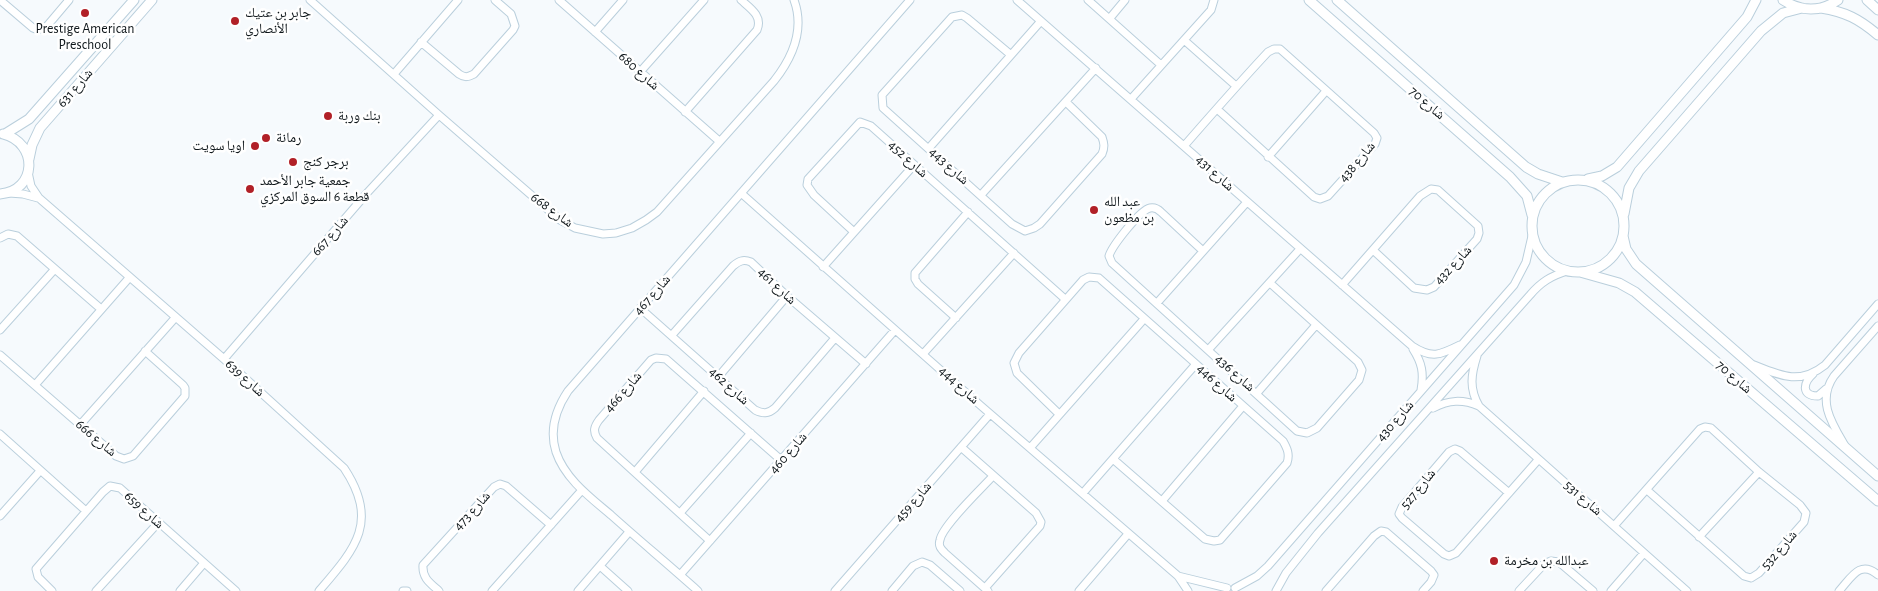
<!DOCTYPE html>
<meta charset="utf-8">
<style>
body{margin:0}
canvas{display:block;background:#f6fafd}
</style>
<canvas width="1878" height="591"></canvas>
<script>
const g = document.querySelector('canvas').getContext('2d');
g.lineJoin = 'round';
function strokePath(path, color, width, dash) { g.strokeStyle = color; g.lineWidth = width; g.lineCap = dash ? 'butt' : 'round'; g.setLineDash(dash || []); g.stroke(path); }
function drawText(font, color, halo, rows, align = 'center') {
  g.font = font + ' "Alegreya Sans","Noto Naskh Arabic",sans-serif'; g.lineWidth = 5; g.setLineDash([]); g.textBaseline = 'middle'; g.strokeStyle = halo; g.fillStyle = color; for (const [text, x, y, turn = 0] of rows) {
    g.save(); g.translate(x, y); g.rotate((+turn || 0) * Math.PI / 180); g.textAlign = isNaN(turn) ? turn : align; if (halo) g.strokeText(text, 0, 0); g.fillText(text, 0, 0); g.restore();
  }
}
const minor = new Path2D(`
 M0,0L33,28L38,30L47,26L69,0
 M310,0L439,115L560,220L575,228L603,234L616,233L632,228L646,220L657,212L774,81C793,57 805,30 794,0
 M559,0L719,141
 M1017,0L1412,346C1432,359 1440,355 1460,345
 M1088,0L1161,65
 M1110,18L1125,0
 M595,32L623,0
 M1184,40L1236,86
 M421,42L459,74C465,78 468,77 474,74L513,30L515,26L511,14L495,0
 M1011,55L967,18L962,15L952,17L882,95L883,108L1012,224L1025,231L1034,228L1040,224L1102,154C1105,147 1104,143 1102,137L1066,102
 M640,72L704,0
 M394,74L458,0
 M1131,99L1211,10L1214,0
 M685,112L757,30C763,16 750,8 741,0
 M1184,146C1212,114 1239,83 1268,52L1274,49H1280L1374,133L1377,138L1375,144L1328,196L1320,199L1314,197L1217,109
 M929,148L1041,21
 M1268,157L1326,91
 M28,172L31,186L39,198L224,359L344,468C380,522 355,549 319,591
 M9,193L23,194L38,198
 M741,193L980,405L1178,576L1188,591
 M981,195L1096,68
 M854,232L814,195L807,185L808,179L860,122L871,126L1065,299
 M0,238L8,234L17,236L101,309
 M1203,251L1161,212C1158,209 1155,207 1150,208C1140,210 1112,246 1109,256L1112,263L1297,431L1307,433L1317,428L1359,380L1362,370L1358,362L1270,283
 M823,267L914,165
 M1342,285L1420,196L1431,189L1438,190L1478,226L1479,233L1477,239L1434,287L1427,290L1414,288L1373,250
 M1157,303L1247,202
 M640,308L755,410C763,414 768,414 775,408L835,338
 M956,318L918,284L915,279V273L968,212
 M0,330L54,270
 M672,335L733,266C739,261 743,259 751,262L787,296L866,364
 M1209,349L1300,249
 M1413,349C1422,363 1424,373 1421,390
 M923,354L1014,253
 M0,355L116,456L124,459L133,456L185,396V388L183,385L145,351
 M1477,356C1471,375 1469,388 1479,406
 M224,359L367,193L439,115
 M1754,365C1781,376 1800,385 1825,365L1878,304
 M1813,374C1803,383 1801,396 1818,396L1826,389
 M719,376L787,296
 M35,385L129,278
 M1257,393L1316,325
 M1433,408C1449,400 1462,399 1479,406L1687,591
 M1059,414L1017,373L1014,363L1019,353L1083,280L1089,277L1099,278L1283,441C1287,448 1290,454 1287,463L1220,540L1214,541L1205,539L1113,459
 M80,425L175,318
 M0,434L86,511
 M1844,444C1831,422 1817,400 1834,376L1878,326
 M961,447L1036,513L1041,522L1040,526L985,588
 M1030,448L1144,319
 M635,472L704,391
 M1083,493L1196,364
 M1509,493L1460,451L1455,449L1449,452L1402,507L1399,514L1402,518L1444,554L1449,556L1456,553L1538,460
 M1162,501L1243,406
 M680,513L751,433
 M0,516L40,471
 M1614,526L1700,429L1705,427L1711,428L1759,472L1800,505L1806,513L1804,522L1759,573L1751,578L1744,576L1647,490
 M1699,537L1759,472
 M710,541L597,438C593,431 594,427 599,420L651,360L656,358L666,359L781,460
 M600,566L628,591
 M680,575L895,330
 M1178,576L1227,588
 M1235,588L1257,576L1268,566L1514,285L1526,262L1532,236
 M52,591L38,577L36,569L103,492L110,486L120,488L236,591
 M96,591L158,523
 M180,591L204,563
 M403,591H407
 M439,591C430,583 422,578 423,565L494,487L500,484L506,486L551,525
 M492,591L582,490
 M578,591L629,532
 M698,591C669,565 640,541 611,515C591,498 565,479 556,452C549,430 556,409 568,391L910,0
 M835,591L990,414
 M892,591L913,566L922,562L930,565L960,591
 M988,591L945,553C941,549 938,546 940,540C942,526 982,488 993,476
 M1079,591L1128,534
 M1276,591L1286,573L1318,533L1530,295C1541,282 1551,276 1567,271
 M1326,591L1374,536L1381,531L1386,532L1431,571L1434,575L1431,582L1423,591
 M1519,591L1544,564L1551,561L1559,562L1593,591
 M1611,591L1644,553
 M1839,591C1851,578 1860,559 1878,575`);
const major = new Path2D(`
 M1309,0L1510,177L1527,196L1532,215
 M1337,0L1526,167L1538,174L1562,182
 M1783,0C1801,12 1821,12 1838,0
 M1867,0L1878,10
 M1821,8C1846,12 1859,19 1878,35
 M5,134L29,119L134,0
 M29,159L32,145L40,128L152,0
 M1588,179L1602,176L1617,167L1747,17L1756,0
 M1532 226a46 46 0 1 1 92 0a46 46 0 1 1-92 0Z
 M0,194C37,191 39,143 3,134
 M1624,214L1629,188L1639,171L1761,31L1783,13L1802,8
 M1623,236L1626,249L1636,264L1878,476
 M1580,272L1619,283L1635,292L1878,501`);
strokePath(minor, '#bacfdc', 9);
strokePath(major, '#bacfdc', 11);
strokePath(minor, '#fff', 7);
strokePath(major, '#fff', 9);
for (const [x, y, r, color] of [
 [85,13,5,"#b12027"],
 [235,21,5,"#b12027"],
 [328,116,5,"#b12027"],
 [266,138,5,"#b12027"],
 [255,146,5,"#b12027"],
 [293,162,5,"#b12027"],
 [250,189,5,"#b12027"],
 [1094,210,5,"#b12027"],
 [1494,561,5,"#b12027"]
]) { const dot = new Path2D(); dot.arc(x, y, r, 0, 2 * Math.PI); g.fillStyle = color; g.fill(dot); strokePath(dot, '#fff', 2); }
drawText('14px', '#0e161a', '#fff', [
 ["جابر بن عتيك",245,13],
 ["الأنصاري",245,29],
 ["Prestige American",85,29,"center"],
 ["Preschool",85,45,"center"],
 ["بنك وربة",338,116],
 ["رمانة",276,138],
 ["اويا سويت",245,146,"right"],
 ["برجر كنج",303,162],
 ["جمعية جابر الأحمد",260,181],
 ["قطعة 6 السوق المركزي",260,197],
 ["عبد الله",1104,202],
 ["بن مظعون",1104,218],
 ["عبدالله بن مخرمة",1504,561]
], 'left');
drawText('14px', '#0e161a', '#fff', [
 ["شارع 680",639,71,42],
 ["شارع 631",75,88,-49],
 ["شارع 70",1427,103,41],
 ["شارع 452",908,159,42],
 ["شارع 438",1357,162,-50],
 ["شارع 443",949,166,42],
 ["شارع 431",1215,173,42],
 ["شارع 668",552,210,36],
 ["شارع 667",330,236,-49],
 ["شارع 432",1453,265,-47],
 ["شارع 461",777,286,43],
 ["شارع 467",652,295,-49],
 ["شارع 436",1235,373,42],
 ["شارع 70",1734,377,41],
 ["شارع 639",245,378,42],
 ["شارع 446",1217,383,42],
 ["شارع 444",959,385,42],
 ["شارع 462",729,386,42],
 ["شارع 466",623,392,-49],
 ["شارع 430",1395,421,-49],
 ["شارع 666",96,438,40],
 ["شارع 460",788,453,-49],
 ["شارع 527",1418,489,-51],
 ["شارع 531",1583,498,41],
 ["شارع 459",913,502,-49],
 ["شارع 659",144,510,42],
 ["شارع 473",472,511,-48],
 ["شارع 532",1779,550,-49]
]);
</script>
